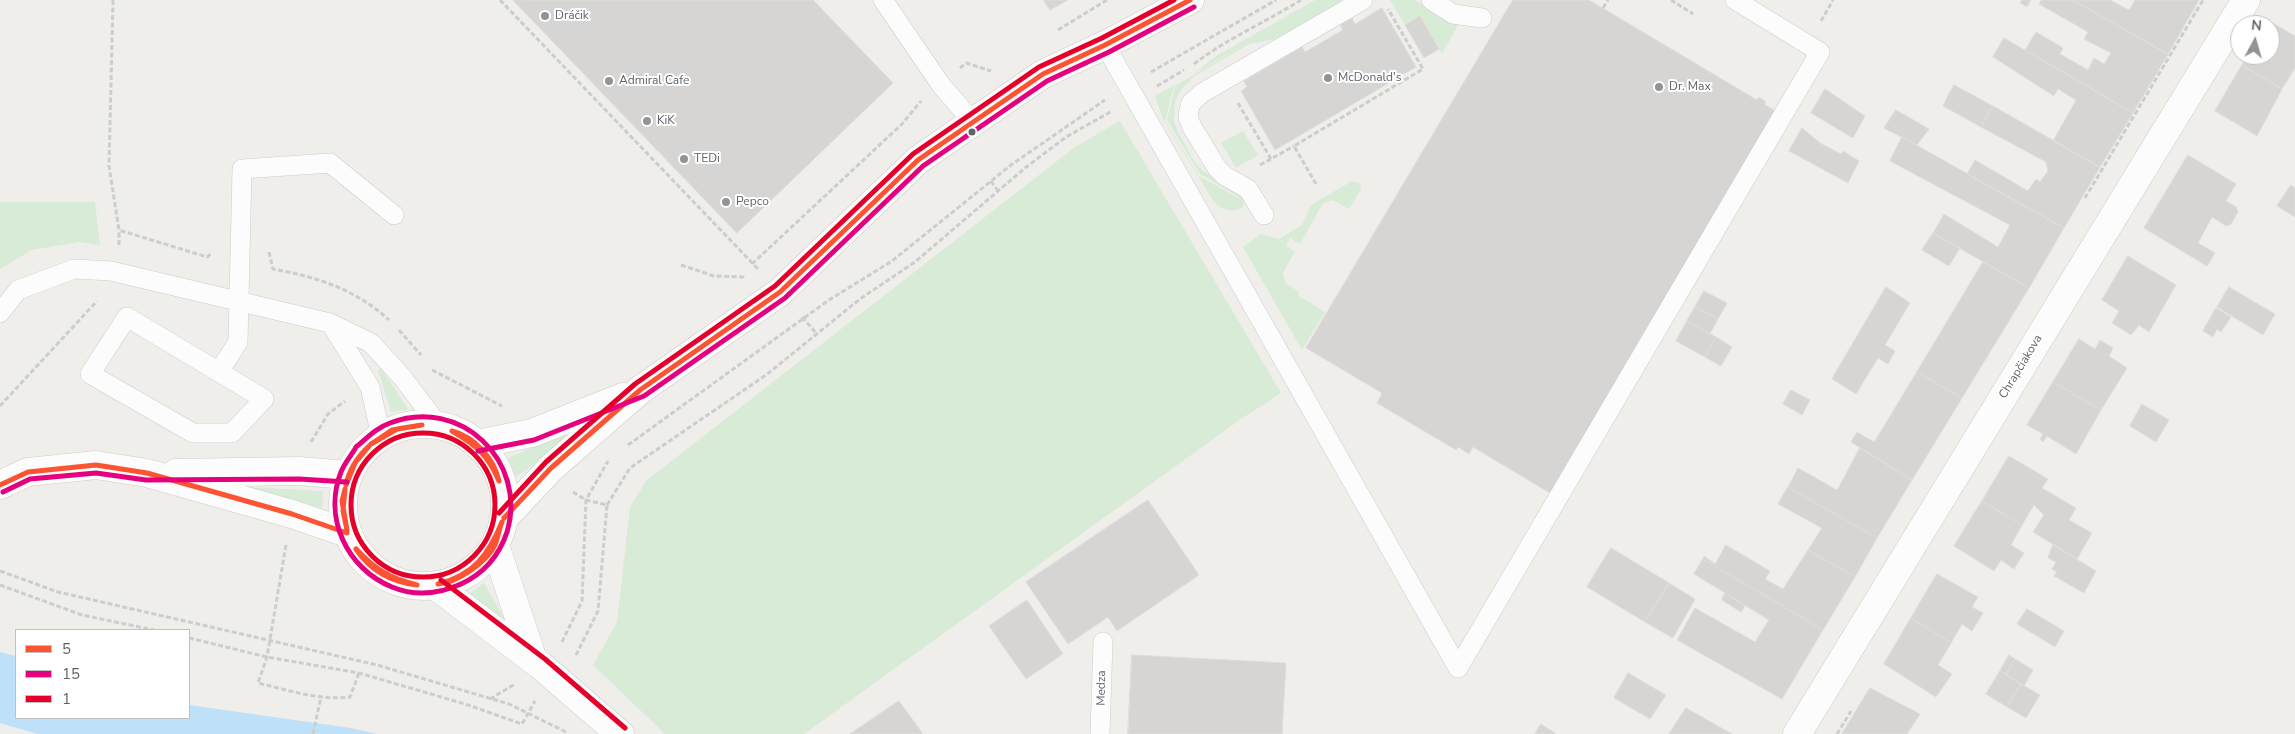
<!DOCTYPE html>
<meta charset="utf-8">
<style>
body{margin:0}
#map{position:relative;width:2295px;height:734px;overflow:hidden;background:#efeeea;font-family:"Nunito Sans",sans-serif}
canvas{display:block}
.legend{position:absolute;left:15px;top:629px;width:175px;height:90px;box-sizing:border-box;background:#fff;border:1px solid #bfc1c3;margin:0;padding:6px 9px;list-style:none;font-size:15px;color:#5f6368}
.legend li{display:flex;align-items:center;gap:10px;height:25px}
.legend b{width:25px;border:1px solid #bfc1c3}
.north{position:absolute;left:2230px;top:15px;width:50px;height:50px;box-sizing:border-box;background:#fff;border:1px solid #bfc1c3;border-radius:50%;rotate:6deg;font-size:14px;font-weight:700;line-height:20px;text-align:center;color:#5f6368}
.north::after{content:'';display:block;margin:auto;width:18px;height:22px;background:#919496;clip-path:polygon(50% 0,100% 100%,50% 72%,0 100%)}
</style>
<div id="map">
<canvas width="2295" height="734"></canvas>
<ul class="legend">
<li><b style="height:6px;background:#fc5432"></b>5</li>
<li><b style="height:6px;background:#e5007d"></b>15</li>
<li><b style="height:6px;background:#e4002b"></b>1</li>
</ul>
<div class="north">N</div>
</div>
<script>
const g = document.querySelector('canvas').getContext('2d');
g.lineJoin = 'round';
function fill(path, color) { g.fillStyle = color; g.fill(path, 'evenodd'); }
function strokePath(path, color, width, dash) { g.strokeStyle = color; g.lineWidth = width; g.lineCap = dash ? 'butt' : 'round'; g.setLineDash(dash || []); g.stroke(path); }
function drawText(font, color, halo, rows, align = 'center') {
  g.font = font + ' "Nunito Sans",sans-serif'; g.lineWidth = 4; g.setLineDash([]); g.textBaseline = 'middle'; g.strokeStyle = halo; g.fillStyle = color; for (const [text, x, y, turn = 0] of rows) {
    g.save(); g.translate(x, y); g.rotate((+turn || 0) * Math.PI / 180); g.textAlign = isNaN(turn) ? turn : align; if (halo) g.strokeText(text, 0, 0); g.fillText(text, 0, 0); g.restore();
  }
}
fill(new Path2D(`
 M1315,0H1344L1277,39L1249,44L1193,77L1180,91L1175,103L1174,121L1178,132L1194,161L1203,171L1240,192L1245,202L1242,208C1230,213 1223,210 1214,202L1163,119L1155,96L1174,85L1165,121L1199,176L1237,197L1240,201L1238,196L1200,174L1167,120L1175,86L1257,37L1195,73L1216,56Z
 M1390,0H1414L1458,25L1442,54L1420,16L1405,25Z
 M1120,121L1281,393L1241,419L804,734H665L593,665L617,622L630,507L647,480L1075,147Z
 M1243,131L1258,155L1236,168L1221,143Z
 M1352,181L1360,184L1361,189L1349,209L1333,200L1323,203L1300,244L1290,238L1286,246L1295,251L1283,273L1285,283L1298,291L1299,296L1325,312L1302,350L1243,247L1261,234L1279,239L1302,225L1311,205Z
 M0,202H95L100,245L79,242L32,250L0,269Z
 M381,368L408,409L391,412L378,370Z
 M581,426L584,430L516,477L508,458Z
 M247,487L323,491L322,508L246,493Z
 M484,583L510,628L506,632L470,593Z`), '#d8ebd6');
fill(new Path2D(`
 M0,652L16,656V718H189V705L351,728L377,734H37L0,723Z`), '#bfe0f9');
const building = new Path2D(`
 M513,0H813L893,83L737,233Z
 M1044,0H1068L1050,10Z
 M1513,0H1589L1757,100L1759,97L1766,102L1764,104L1777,112L1550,493L1473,447L1469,454L1458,447L1456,450L1377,403L1382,393L1306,348Z
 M2022,0H2031L2027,7L2020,3Z
 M2042,0H2073L2168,54L2133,113L2025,50L2036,32L2063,48L2060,54L2088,70L2094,58L2104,64L2111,53L2084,39L2088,32L2039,4Z
 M2073,0H2110L2129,10L2135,0H2199L2168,54Z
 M1382,8L1416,67L1275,150L1241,91L1247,87L1244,81L1302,47L1305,52L1343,30L1340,25L1352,18L1355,24Z
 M1420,16L1439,49L1424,58L1405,25Z
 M2269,21L2295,36V68L2282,89L2242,65L2249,55H2270V25H2267Z
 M2004,38L2133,113L2100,167L2053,141L2076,100L2058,89L2054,96L1993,57Z
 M2242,65L2282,89L2257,136L2215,111Z
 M1954,85L1993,106L1981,127L1943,106Z
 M1825,89L1865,116L1853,138L1811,113Z
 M1993,106L2100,167L2064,228L1967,174L1975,160L2028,191L2036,179L2040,182L2048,171L2046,162L1981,127Z
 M1896,110L1929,129L1917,145L1884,128Z
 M1802,128L1820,143L1841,154L1843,151L1859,161L1848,183L1789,151Z
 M1902,137L2064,228L2029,288L1933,233L1944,214L1998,247L2010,225L1890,161Z
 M2188,155L2236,184L2226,201L2236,207L2238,212L2231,224L2226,226L2212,217L2198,243L2215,253L2207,266L2144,228Z
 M2291,185L2295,188V217L2277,206Z
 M1933,233L1960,248L1949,266L1922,250Z
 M2128,256L2176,285L2149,332L2139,325L2131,335L2112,323L2119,311L2102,300Z
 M1983,262L2029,288L1962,398L1917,372Z
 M1886,287L1910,303L1885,345L1895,351L1888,364L1878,358L1856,394L1832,379Z
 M2229,287L2275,314L2263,335L2217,307Z
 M1704,291L1727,303L1718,319L1695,307Z
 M1695,307L1718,319L1710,334L1687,321Z
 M2216,308L2231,317L2221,332L2217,329L2213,337L2203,331Z
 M1687,321L1716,337L1705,357L1676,341Z
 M1716,337L1732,347L1721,366L1705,357Z
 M2079,339L2095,349L2100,340L2113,348L2109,356L2127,368L2101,410L2053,382Z
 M1917,372L1962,398L1912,480L1851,442L1857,432L1874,442Z
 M2053,382L2101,410L2076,454L2047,436L2043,442L2040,439L2043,434L2027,425Z
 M1791,390L1810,400L1802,415L1783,404Z
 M2142,404L2169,420L2156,442L2130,426Z
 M1860,448L1912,480L1877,538L1788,487L1798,468L1837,490Z
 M2009,456L2048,479L2042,488L2076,508L2069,520L2092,533L2077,559L2033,532L2044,515L2034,505L2022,525L1982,501Z
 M1788,487L1877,538L1855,577L1808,550L1822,528L1778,504Z
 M1148,500L1199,575L1117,631L1108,617L1068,644L1026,582Z
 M1982,501L2022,525L2011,545L2024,553L2014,569L2001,560L1994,571L1954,546Z
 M1726,545L1770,571L1765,579L1783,589L1808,550L1855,577L1823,630L1703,559L1704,556L1715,564Z
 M2053,545L2096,571L2084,593L2054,576L2057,572L2052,569L2056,562L2048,558Z
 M1611,548L1669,583L1645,622L1587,587Z
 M1703,559L1823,630L1782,699L1677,640L1695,608L1755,642L1769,620L1694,574Z
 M1937,574L1978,597L1972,607L1983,613L1972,631L1962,624L1951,643L1911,618Z
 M1669,583L1695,599L1673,638L1645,622Z
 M1725,593L1745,606L1741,612L1722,600Z
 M1027,600L1063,654L1026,679L989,626Z
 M2027,609L2064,631L2055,647L2017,624Z
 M1911,618L1951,643L1938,665L1952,674L1936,697L1884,664Z
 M1132,655L1286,663L1282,734H1128Z
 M2009,655L2015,659L2006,674L2000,671Z
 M2015,659L2033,670L2024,686L2006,674Z
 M2000,671L2021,684L2007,707L1986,694Z
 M1628,673L1666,695L1650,719L1614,698Z
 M2021,684L2040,695L2026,718L2007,707Z
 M1870,688L1920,714L1907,734H1842Z
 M899,701L923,734H850Z
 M1686,708L1732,734H1669Z
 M1541,724L1555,733V734H1535Z`);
fill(building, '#d6d5d3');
strokePath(building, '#deddd9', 1);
const lane = new Path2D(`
 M883,0L941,85L973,122
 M1431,0L1453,14L1482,18
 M1105,45L1458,668
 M1264,215L1248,189L1225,176L1217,168L1192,127L1188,117L1189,110L1191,103L1202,93L1363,0
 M0,313L18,290L74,269L111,271L330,323L371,343L402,377L439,426
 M127,317L264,399L232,433H193L90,374Z
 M331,324L370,387L381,436
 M220,370L238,342L242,169L330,163L394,215
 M1458,668L1820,52L1735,0
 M1100,734L1103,642`);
const street = new Path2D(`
 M343 505a81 81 0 1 1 162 0a81 81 0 1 1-162 0Z
 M477,444L532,433L623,397
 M176,473L299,471L348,475
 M0,485L28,472L96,465L147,473L292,514L347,533
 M504,518L551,468L640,390L780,292L918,160L1043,74L1105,45L1190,0
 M495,545L533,660
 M436,586L540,665L620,734
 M1797,734L2246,0`);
strokePath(lane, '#cbcccc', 20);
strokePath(street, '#cbcccc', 29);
strokePath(new Path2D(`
 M113,0L109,166L119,230L207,257L212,253
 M500,0L759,270
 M1671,0L1693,14
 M1603,8L1608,0
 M1821,21L1833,0
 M1058,30L1107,0
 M1194,64C1226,39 1266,22 1301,0
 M960,68L966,63L991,71
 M1151,72L1276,0
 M1157,86L1184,70
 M1238,103L1271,159
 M1260,165L1294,146
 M991,181L998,191
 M1316,184L1294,146L1423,69L1388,9
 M2085,198L2203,0
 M119,245V230
 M269,252L273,269C317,277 355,289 389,320
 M752,264L902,124L921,101
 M681,265L714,276L743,277L745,279
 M802,317L817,334
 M399,330L421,355
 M432,370L502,406
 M0,406L97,301
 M311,442L328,414L345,401
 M628,445L829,300L892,261L1011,165L1105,100
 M573,492L586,500L607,505L598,611L576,655
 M607,505L630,468L766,375L860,299L915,262L1025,168L1066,137L1112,111
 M286,545L267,657L258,683C288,690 320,701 350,697L359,673
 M0,571L58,592L377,665L509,704L568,733
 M0,585L82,615L154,630
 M189,638L267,657L359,673L465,704L522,724L535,701
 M562,642L582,601L586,500L608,461
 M490,699L515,684
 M313,734L321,697
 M1837,734L1851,711`), '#cacfcc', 3, [5, 2.5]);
strokePath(lane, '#fdfcfc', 19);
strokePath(street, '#fdfcfc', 28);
strokePath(new Path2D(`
 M452,431C475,437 494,459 499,481
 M452,431C476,445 488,455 499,481
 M371,444L392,430L422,425
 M371,444L397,429L422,425
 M0,485L28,472L96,465L147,473L292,514L347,533
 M346,485C349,469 358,456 370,445
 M346,485L355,463L370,445
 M345,489L343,511L347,530
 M345,489L342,501L347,530
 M504,518L551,468L640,390L780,292L918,160L1043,74L1105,45L1190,0
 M356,549C376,570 389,578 417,585
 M356,549C370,570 392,582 417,585
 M438,584C474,575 489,554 502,522
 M438,584C457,583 487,562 495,545C498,538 499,529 502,522`), '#fc5432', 5);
strokePath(new Path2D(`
 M355,449C350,457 344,464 341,472C323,518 347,569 392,587C416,597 439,594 461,584C485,573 499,556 507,532C528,461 460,396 390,423C376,428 367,438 356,447
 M478,451L534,440L644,396L785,298L923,166L1047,81L1109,52L1194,7
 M3,492L30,479L96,473L146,480L299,479L347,482`), '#e5007d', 5);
strokePath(new Path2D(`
 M351 505a72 72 0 1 1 144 0a72 72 0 1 1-144 0Z
 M499,513L546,462L635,384L775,286L913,154L1039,67L1102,38L1174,0
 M441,580L545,659L625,728`), '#e4002b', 5);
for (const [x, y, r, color] of [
 [545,16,5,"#919496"],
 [1328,78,5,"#919496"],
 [609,81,5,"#919496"],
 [1659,87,5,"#919496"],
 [647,121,5,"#919496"],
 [972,132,4.5,"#5f6368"],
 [684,159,5,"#919496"],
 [726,202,5,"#919496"]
]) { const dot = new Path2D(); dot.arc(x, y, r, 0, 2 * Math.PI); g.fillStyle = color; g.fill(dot); strokePath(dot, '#fff', 2); }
drawText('12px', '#5f6368', '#fff', [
 ["Dráčik",555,16],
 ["McDonald's",1338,78],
 ["Admiral Cafe",619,81],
 ["Dr. Max",1669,87],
 ["KiK",657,121],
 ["TEDi",694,159],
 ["Pepco",736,202]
], 'left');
drawText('12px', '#5f6368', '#fff', [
 ["Chrapčiakova",2021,367,-59],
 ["Medza",1102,688,-89]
]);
</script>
